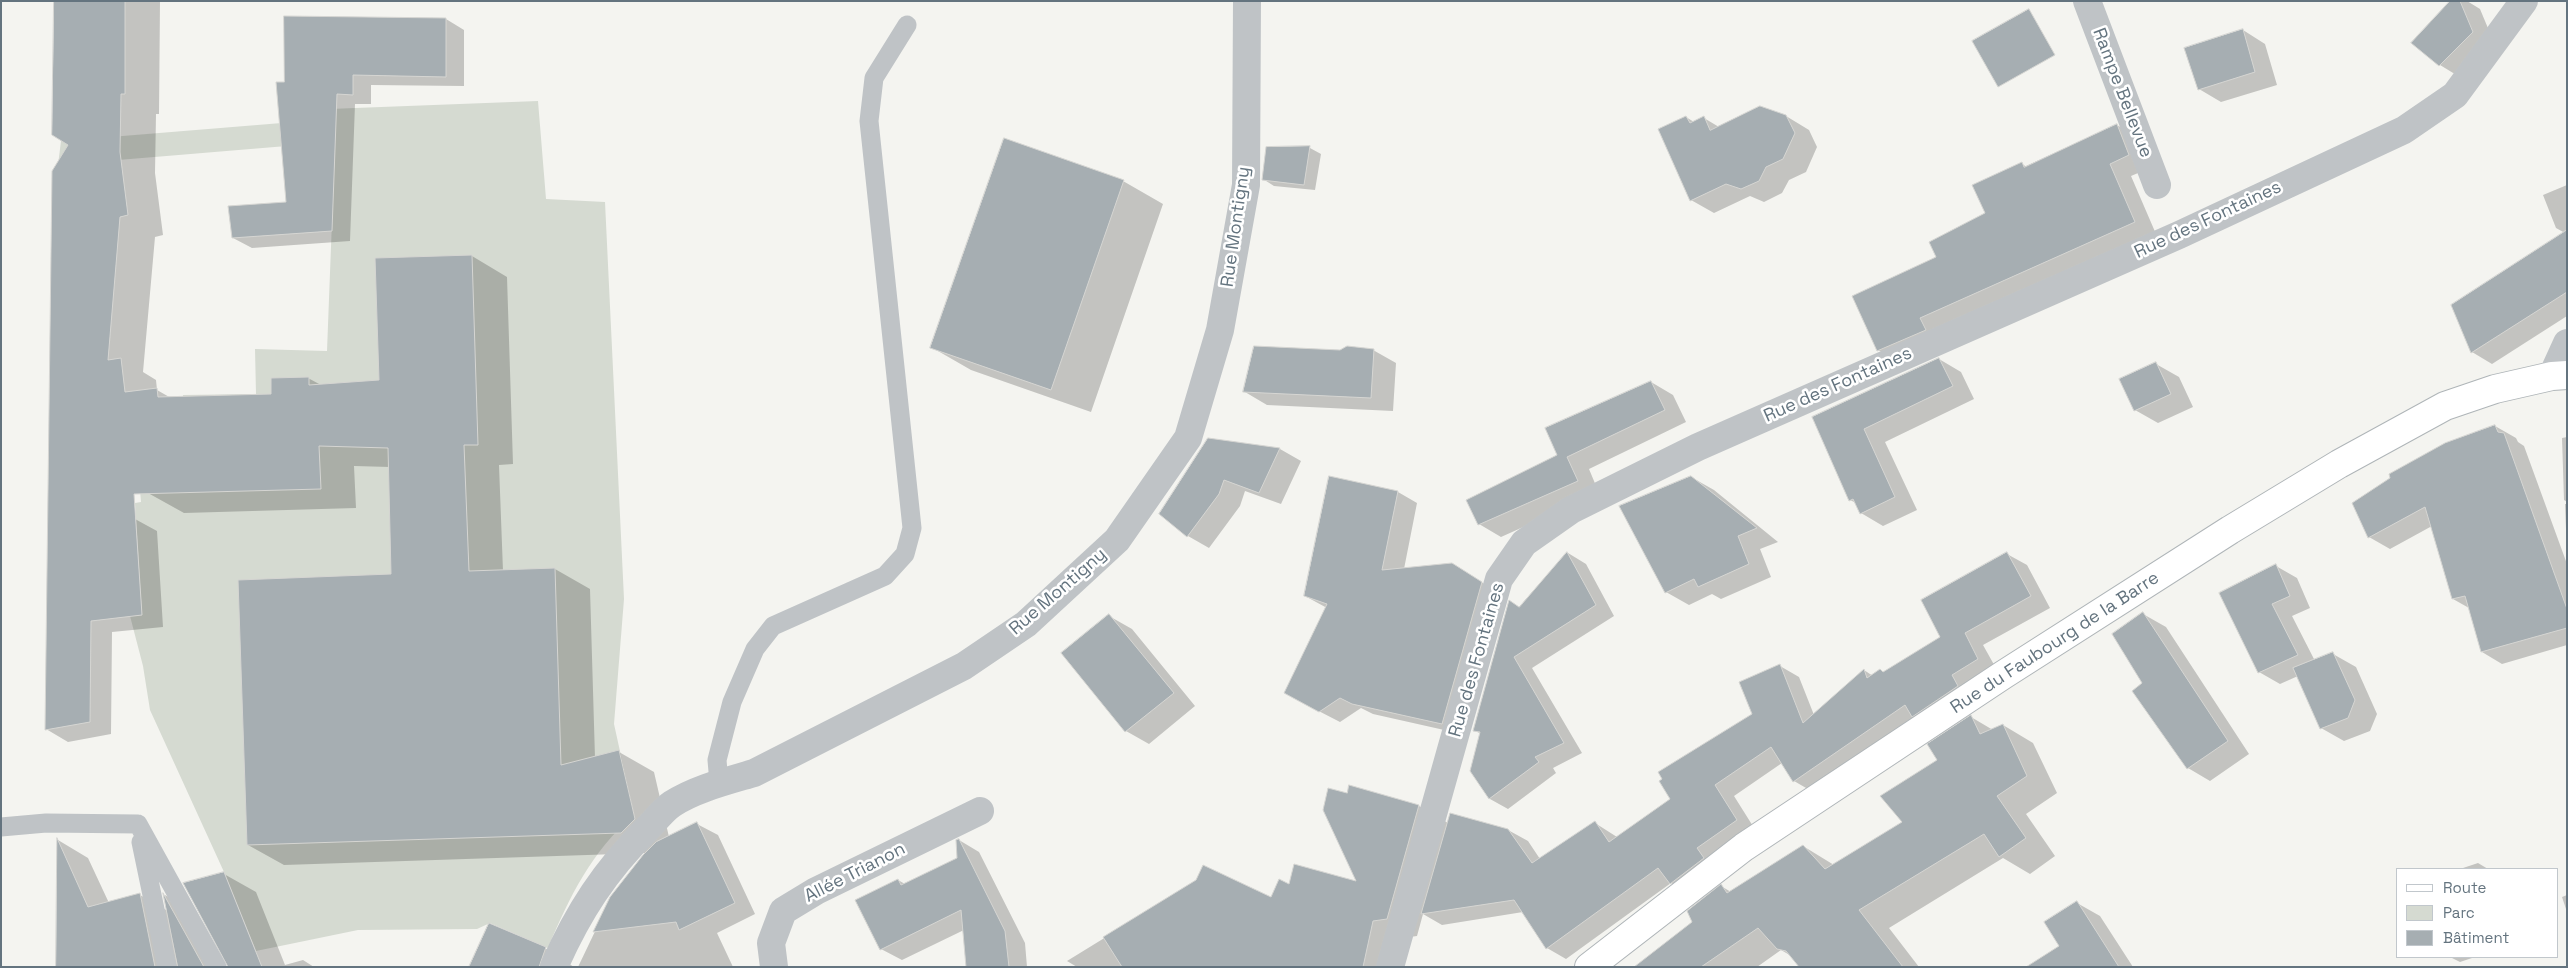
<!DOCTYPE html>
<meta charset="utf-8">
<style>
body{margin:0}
#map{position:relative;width:2568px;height:968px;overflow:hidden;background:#f4f4f0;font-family:"Space Grotesk",sans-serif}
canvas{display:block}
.frame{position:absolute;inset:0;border:2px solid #64747f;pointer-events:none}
.legend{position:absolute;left:2396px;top:868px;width:162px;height:90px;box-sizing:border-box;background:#fff;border:1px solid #c1c7cc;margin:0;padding:6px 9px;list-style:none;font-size:15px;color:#64747f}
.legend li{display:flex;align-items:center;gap:10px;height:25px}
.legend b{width:25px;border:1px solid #c1c7cc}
</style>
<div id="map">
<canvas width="2568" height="968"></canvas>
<div class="frame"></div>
<ul class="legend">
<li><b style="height:6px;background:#fff"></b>Route</li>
<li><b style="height:14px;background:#d5dad1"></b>Parc</li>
<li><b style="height:14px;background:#a6aeb2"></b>Bâtiment</li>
</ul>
</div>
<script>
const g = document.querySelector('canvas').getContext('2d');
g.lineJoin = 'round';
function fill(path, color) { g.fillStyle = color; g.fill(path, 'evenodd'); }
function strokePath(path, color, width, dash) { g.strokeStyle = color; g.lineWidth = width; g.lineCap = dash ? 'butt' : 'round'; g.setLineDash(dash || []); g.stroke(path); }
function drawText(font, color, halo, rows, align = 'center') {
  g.font = font + ' "Space Grotesk",sans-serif'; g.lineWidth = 5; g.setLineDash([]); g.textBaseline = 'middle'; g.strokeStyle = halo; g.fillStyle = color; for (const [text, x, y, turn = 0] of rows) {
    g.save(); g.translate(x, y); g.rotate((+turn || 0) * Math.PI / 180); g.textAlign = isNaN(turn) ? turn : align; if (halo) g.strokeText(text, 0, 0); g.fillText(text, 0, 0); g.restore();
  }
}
fill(new Path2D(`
 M538,101L546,199L605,202L624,599L614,724L634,815C591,852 570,896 548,948L490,923L477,929L358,930L256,951L224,872L150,710L143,666L130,616L142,615L135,503L141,502L138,465L182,438L183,395L256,394L255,349L327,351L335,142L58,165L61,141L294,122L303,110Z`), '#d5dad1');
fill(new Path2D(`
 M55,1H160L159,114H156L155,173L163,235L155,237L143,372L156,380L157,390L171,398L273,395L308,378L321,385L380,381L472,256L507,277L513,464L499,465L503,571L555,569L590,589L595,758L619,752L654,772L669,837L697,824L718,835L755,914L717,933L733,967H578L611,898L648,853L284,865L248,845L393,575L390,467L354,466L356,508L184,513L148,493L84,492L69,144Z
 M2452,1H2467L2480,9L2495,45L2463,79L2440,65L2413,43Z
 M285,17L446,19L464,30V86L371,85V104H355L350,241L252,248L233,238L287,203Z
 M2243,30L2265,44L2277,85L2221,102L2199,89Z
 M1786,116L1809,130L1817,147L1806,172L1789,180L1782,193L1764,202L1750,196L1714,213L1691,200L1660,130L1686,117L1694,122L1704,118L1719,127Z
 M2117,125L2139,138L2150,168L2131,176L2156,234L1900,363L1878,350L1937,258L1986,213L2022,164L2027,167Z
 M1310,148L1321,154L1315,190L1274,186L1263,179Z
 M1123,181L1163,204L1091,412L971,370L931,347Z
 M2567,185V316L2492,364L2472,352L2565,233L2556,228L2543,195Z
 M1373,350L1396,363L1393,411L1267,405L1245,392L1341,351Z
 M1939,359L1961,372L1974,399L1885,442L1917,510L1883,526L1861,513L1856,503L1850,500L1814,417Z
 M2156,364L2179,377L2193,407L2158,423L2135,410Z
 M1651,382L1673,395L1686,422L1589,469L1599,493L1501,537L1479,524L1558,456Z
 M2495,426L2516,438L2518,442L2524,446L2567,564V645L2502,664L2482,652L2469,608L2453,599L2432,526L2390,549L2369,537Z
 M2567,437V502L2564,500L2562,438Z
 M1208,439L1280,449L1301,461L1281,504L1245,491L1240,506L1209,548L1188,536Z
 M1691,477L1714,490L1778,542L1760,549L1771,577L1721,599L1712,594L1689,605L1666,592Z
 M1398,492L1417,503L1404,569L1472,576L1501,595L1462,734L1373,714L1361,708L1340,722L1305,704L1327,608L1305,596Z
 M2565,504H2567V554Z
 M135,519L157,531L163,627L112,632L111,734L68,742L46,729L48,526Z
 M1568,553L1586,564L1614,616L1532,668L1582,753L1553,768L1556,773L1508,809L1490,799L1481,734L1474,730L1520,608Z
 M2007,554L2027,565L2050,608L1983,645L1997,670L1813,792L1794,781L1782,763L1734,796L1756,831L1690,895L1671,883L1566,959L1547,948L1523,912L1442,925L1423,914L1417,936L1403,938L1396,967H1077L1067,961L1197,881L1272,898L1290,885L1358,883L1348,794L1350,787L1419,806L1448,823L1508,830L1528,841L1540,859L1595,823L1617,837L1672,799L1753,715L1780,666L1799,677L1814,715L1864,670L1873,676L1880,670L1885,673L1942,637Z
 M2276,566L2297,578L2310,608L2292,616L2315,661L2333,654L2356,667L2377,714L2370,731L2344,741L2321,728L2298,676L2280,684L2259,672Z
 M2143,614L2166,627L2249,754L2210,781L2188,768L2144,683Z
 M1109,616L1132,629L1195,706L1149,744L1126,731L1063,653Z
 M1971,717L1993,730L2003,725L2033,743L2057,793L2026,814L2055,856L2030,874L2003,858L1889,928L1919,967H1801L1793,957L1781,950L1757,967H1636L1694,922L1721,886L1731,892L1803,846L1834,865L1904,822L1938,760Z
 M58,840L88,858L109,903L140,895L168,911L165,895L194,912L225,967H58Z
 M959,840L979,852L1025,943L1027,967H967L964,930L902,960L881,949L898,880L905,884L958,858Z
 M2478,863L2488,869H2460Z
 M224,874L256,892L285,965L303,960L314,967H228Z
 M2567,895V912L2562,897Z
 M2077,903L2100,916L2133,967H2028L2061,946Z
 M545,948L574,967H471Z
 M2450,957H2475L2460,962Z`), '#0003');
const building = new Path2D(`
 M54,1H125V94H121L120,152L128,215L120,217L108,360L121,358L125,392L157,388L158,397L271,394V378L309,377V385L379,380L375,258L472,255L478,445H464L469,571L555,568L561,765L619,750L635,819L621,833L247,845L238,580L391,574L388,448L319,446L321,489L134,494L142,615L91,621L90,722L45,730L52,171L68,145L52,135Z
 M2450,1H2460L2473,32L2439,66L2411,43Z
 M2029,9L2055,55L1998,87L1972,41Z
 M284,16L446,18V77L353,75V95L337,94L332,231L232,238L228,206L286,202L276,82H284Z
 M2243,29L2255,72L2198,90L2184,48Z
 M1760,106L1786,115L1795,133L1783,159L1766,167L1759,181L1741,189L1726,184L1690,201L1658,129L1686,116L1690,123L1704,116L1710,130Z
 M2117,124L2129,155L2110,164L2135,222L1920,318L1926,330L1877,351L1852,296L1936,257L1929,242L1985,213L1972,185L2022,162L2024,167Z
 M1004,138L1124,180L1051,390L930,348Z
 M1310,146L1304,185L1262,180L1266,147Z
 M2567,230V292L2471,353L2451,305Z
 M1254,346L1340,350L1347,346L1374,349L1371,398L1243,392Z
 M1939,358L1953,386L1864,429L1895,497L1860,514L1853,499L1849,501L1812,417Z
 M2156,362L2171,394L2134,411L2119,379Z
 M1651,381L1665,410L1567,457L1578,481L1478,525L1466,500L1557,455L1545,428Z
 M2495,425L2498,432L2504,433L2567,609V628L2481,652L2465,596L2452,599L2425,507L2368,538L2352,503L2390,478L2389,474L2445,443Z
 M1208,438L1280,448L1259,493L1224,480L1219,494L1187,537L1159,514Z
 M1329,476L1398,491L1382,570L1452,563L1482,582L1442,724L1352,704L1340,698L1319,712L1284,693L1327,604L1304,596Z
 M1691,476L1757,528L1738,536L1749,564L1698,587L1694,579L1665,593L1619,506Z
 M1567,552L1596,605L1514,657L1564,743L1535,757L1539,762L1489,799L1470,771L1480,732L1473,731L1509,600L1519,607Z
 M2007,552L2031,596L1965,633L1978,659L1952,675L1958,686L1912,717L1905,705L1793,782L1771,747L1715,785L1737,820L1697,848L1704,858L1670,884L1658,868L1546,949L1514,900L1421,914L1450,813L1508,829L1532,863L1595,821L1609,842L1670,799L1659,781L1662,779L1658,772L1752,714L1739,682L1780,664L1803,723L1864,669L1867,678L1880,669L1883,672L1940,637L1921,600Z
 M2276,564L2290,596L2272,604L2298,655L2258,673L2219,593Z
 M2143,612L2228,741L2187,769L2132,691L2142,683L2112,634Z
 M1109,614L1174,693L1125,732L1061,653Z
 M2333,652L2355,700L2348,718L2320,729L2293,668Z
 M1971,715L1980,734L2003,724L2027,776L1997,796L2026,838L1999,857L1984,834L1859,910L1903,967H1799L1786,951L1777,949L1758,928L1701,967H1634L1692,922L1687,911L1721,884L1727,893L1803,845L1825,869L1902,822L1880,796L1937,760L1927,744Z
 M1349,785L1419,805L1387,919L1373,921L1363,967H1122L1103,937L1196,880L1203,865L1271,897L1279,879L1289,884L1294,864L1356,881L1323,810L1328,788L1347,793Z
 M697,822L735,903L679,930L676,922L593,932L610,897L643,855L656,842Z
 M57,838L88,907L140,893L155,967H56Z
 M959,839L1005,931L1009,967H966L961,910L880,950L855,900L898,879L901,885L957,858L956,840Z
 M224,872L262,967H228L183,883Z
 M163,893L204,967H178Z
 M2077,901L2119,967H2026L2059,946L2044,922Z
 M489,923L546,947L539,967H469Z`);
fill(building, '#a6aeb2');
strokePath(building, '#d5d5d2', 1);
const secondary = new Path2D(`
 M1589,967L1744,847L2003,675L2230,530L2339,464L2445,406L2495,389L2552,376L2567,375`);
strokePath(secondary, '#afb5b8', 30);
strokePath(new Path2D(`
 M719,783L717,760L732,702L755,649L773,626L885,576L905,554L912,528L869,121L874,78L907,25
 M138,824L217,967
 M1,827L46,823L138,824
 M141,842L167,967`), '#bfc3c6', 19);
strokePath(new Path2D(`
 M2087,1L2157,185
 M2552,376L2567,343
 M554,967C578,912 605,871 647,829C655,821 663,810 672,804C695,789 727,781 754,773L964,666L1026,624L1117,540L1188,438L1220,330L1246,185L1247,1
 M774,967L771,943L783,911L816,891L980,811
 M1390,967L1499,579L1524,543L1571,510L1698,447L2179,235L2404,130L2455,95L2524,1`), '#bfc3c6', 28);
strokePath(secondary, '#fff', 28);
drawText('18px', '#64747f', '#fff', [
 ["Rampe Bellevue",2122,93,69],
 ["Rue des Fontaines",2208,220,-25],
 ["Rue Montigny",1236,227,-82],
 ["Rue des Fontaines",1838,385,-24],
 ["Rue Montigny",1058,592,-41],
 ["Rue du Faubourg de la Barre",2055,643,-33],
 ["Rue des Fontaines",1477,660,-74],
 ["Allée Trianon",855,873,-27]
]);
</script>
